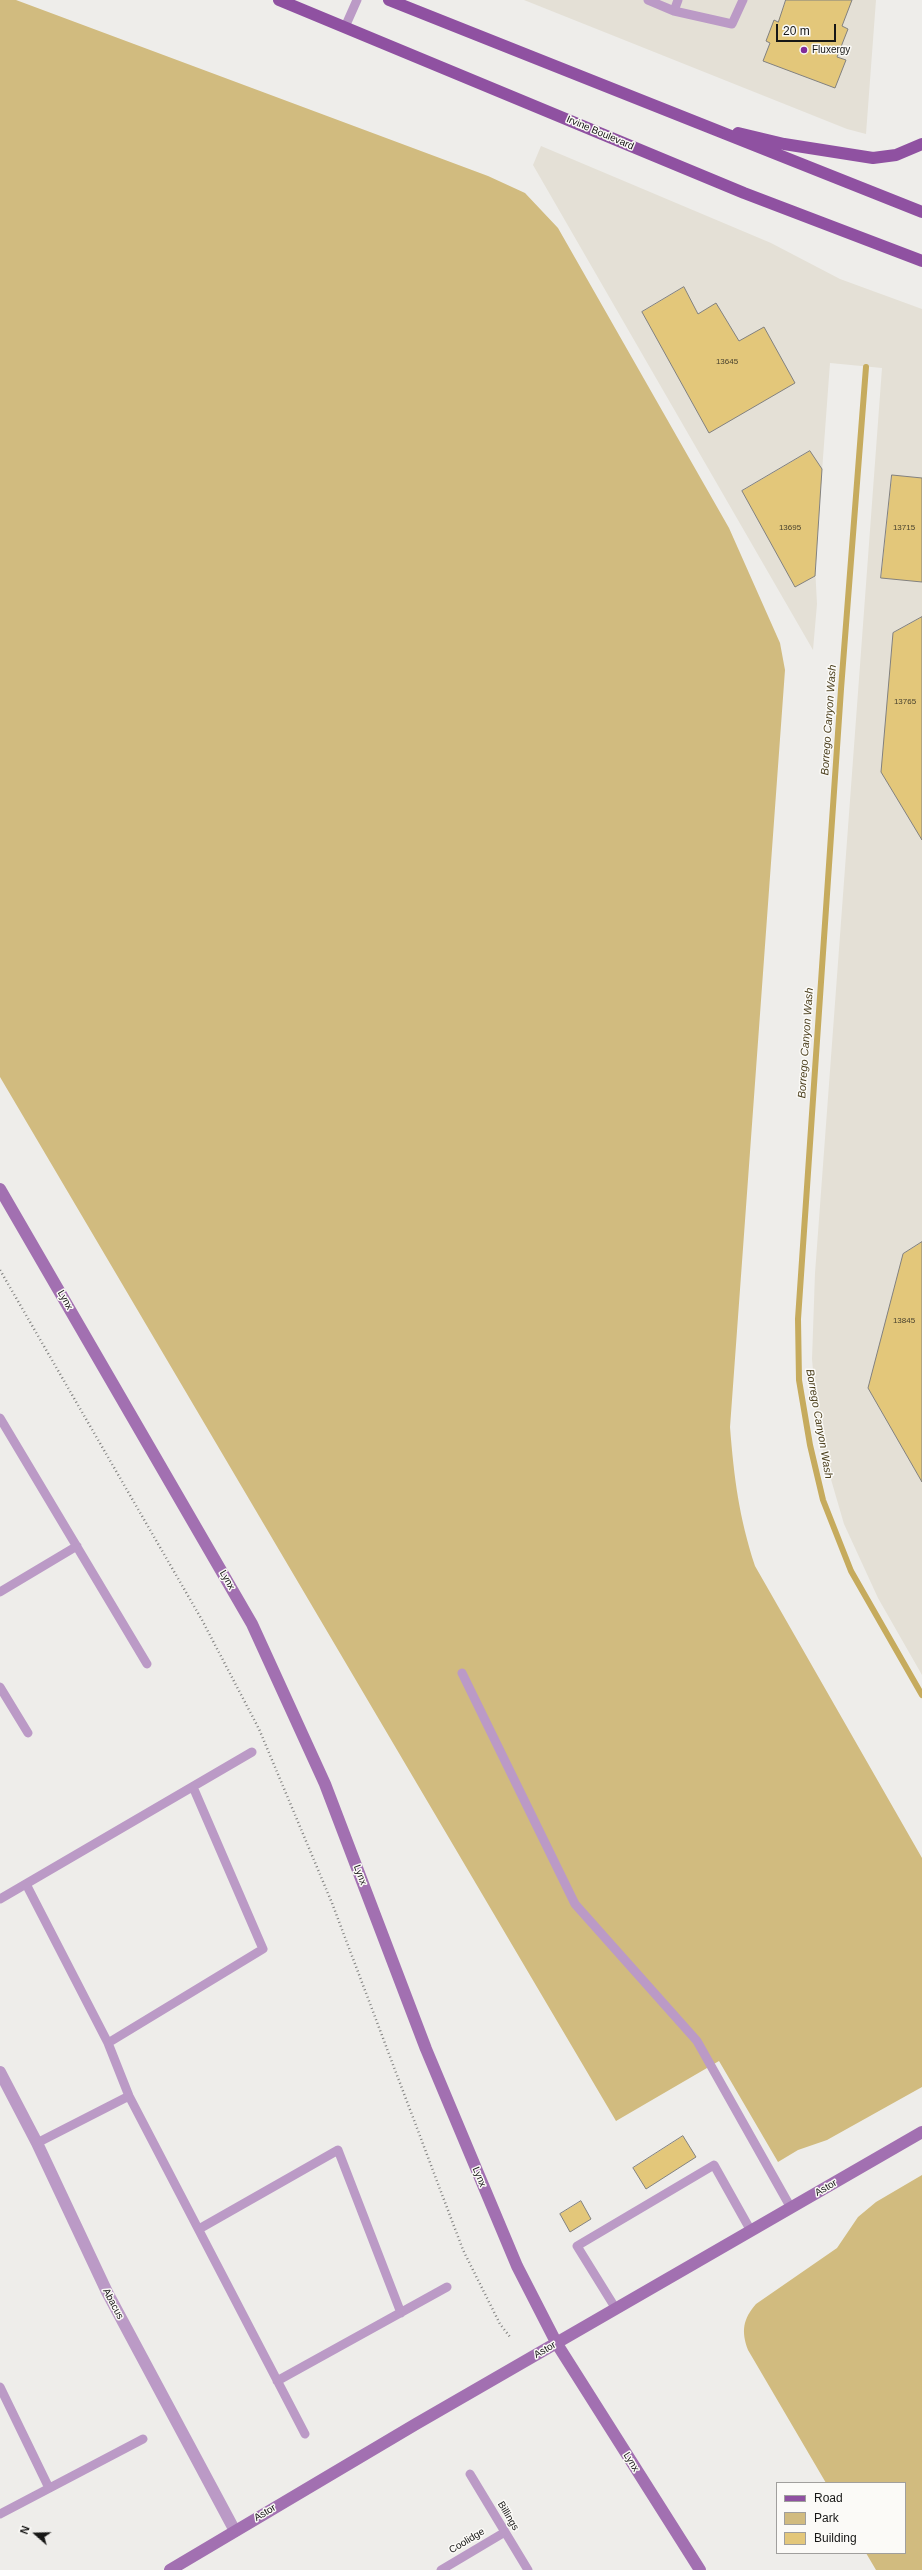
<!DOCTYPE html>
<style>
body{margin:0}
#map{position:relative;width:922px;height:2570px;overflow:hidden;background:#eeedea;font-family:Helvetica,sans-serif}
canvas{display:block}
.legend{position:absolute;left:776px;top:2482px;width:130px;height:72px;box-sizing:border-box;background:#fbfaf7;border:1px solid #a09f9d;margin:0;padding:5px 7px;list-style:none;font-size:12px;color:#171716}
.legend li{display:flex;align-items:center;gap:8px;height:20px}
.legend b{width:20px;border:1px solid #a09f9d}
.north{position:absolute;left:16px;top:2514px;width:40px;height:40px;-webkit-text-stroke:3px #fbfaf7;paint-order:stroke;rotate:290deg;font-size:11px;font-weight:700;line-height:16px;text-align:center;color:#171716}
.north::after{content:'';display:block;margin:auto;width:14px;height:18px;background:#171716;clip-path:polygon(50% 0,100% 100%,50% 72%,0 100%)}
.scale{position:absolute;left:776px;top:24px;width:60px;height:18px;box-sizing:border-box;border:2px solid #171716;border-top:0;padding-left:5px;font-size:12px;line-height:14px;white-space:nowrap;color:#171716;-webkit-text-stroke:3px #fbfaf7;paint-order:stroke}
</style>
<div id="map">
<canvas width="922" height="2570"></canvas>
<ul class="legend">
<li><b style="height:5px;background:#8f51a1"></b>Road</li>
<li><b style="height:11px;background:#d1bb7f"></b>Park</li>
<li><b style="height:11px;background:#e3c77a"></b>Building</li>
</ul>
<div class="north">N</div>
<div class="scale">20 m</div>
</div>
<script>
const g = document.querySelector('canvas').getContext('2d');
g.lineJoin = 'round';
function fill(path, color) { g.fillStyle = color; g.fill(path, 'evenodd'); }
function strokePath(path, color, width, dash) { g.strokeStyle = color; g.lineWidth = width; g.lineCap = dash ? 'butt' : 'round'; g.setLineDash(dash || []); g.stroke(path); }
function drawText(font, color, halo, rows, align = 'center') {
  g.font = font + ' Helvetica,sans-serif'; g.lineWidth = 3; g.setLineDash([]); g.textBaseline = 'middle'; g.strokeStyle = halo; g.fillStyle = color; for (const [text, x, y, turn = 0] of rows) {
    g.save(); g.translate(x, y); g.rotate((+turn || 0) * Math.PI / 180); g.textAlign = isNaN(turn) ? turn : align; if (halo) g.strokeText(text, 0, 0); g.fillText(text, 0, 0); g.restore();
  }
}
fill(new Path2D(`
 M524,0H876L866,134L847,129Z
 M541,146L771,243L840,279L922,309V1675L878,1598L844,1524L823,1452L818,1425L812,1359L815,1273L882,368L830,363L815,566L817,604L813,650L533,165Z`), '#e4e0d6');
fill(new Path2D(`
 M0,0H16L488,176L525,193L558,228L729,528L780,643L785,670L730,1427C734,1478 739,1517 755,1566L922,1858V2087L827,2140L798,2150L778,2162L719,2061L616,2121L0,1077Z
 M922,2175V2570H876L866,2553H905V2483H826L748,2350C741,2331 743,2319 756,2304L837,2248L858,2217L876,2202Z`), '#d1bb7f');
strokePath(new Path2D(`
 M866,367L841,689L798,1319L799,1380L810,1445L823,1500L851,1571L922,1695`), '#c6ab5d', 6);
const building = new Path2D(`
 M786,0H852L842,26L848,29L837,57L846,60L835,88L763,61L770,43L766,41L774,20L778,22Z
 M684,287L698,314L716,303L739,341L764,327L795,383L709,433L642,312Z
 M810,451L822,469L815,576L795,587L742,491Z
 M892,475L922,478V582L881,578Z
 M922,617V840L881,772L893,633Z
 M922,1242V1482L868,1388L903,1254Z
 M683,2136L696,2157L646,2189L633,2168Z
 M581,2201L591,2219L570,2232L560,2214Z`);
fill(building, '#e3c77a');
strokePath(building, '#82817f', 1);
strokePath(new Path2D(`
 M0,1270L202,1620L259,1729L332,1903L463,2250L500,2324L510,2337`), '#828280', 2.5, [1, 3]);
strokePath(new Path2D(`
 M648,0L674,11L732,24L743,0
 M674,11L678,0
 M345,27L357,0
 M0,1418L147,1664
 M0,1592L77,1546
 M462,1673L575,1904L697,2041L791,2208
 M0,1687L28,1733
 M26,1884L108,2043L129,2096L305,2434
 M0,1899L252,1752
 M108,2043L263,1949L193,1787
 M37,2143L129,2096
 M199,2229L338,2150L401,2313
 M616,2309L577,2246L714,2165L751,2231
 M277,2381L447,2287
 M0,2387L49,2488
 M470,2474L528,2570
 M0,2514L143,2439
 M441,2570L505,2532`), '#bb9ac6', 9);
strokePath(new Path2D(`
 M0,2072L37,2143L107,2292L235,2531`), '#bb9ac6', 12);
strokePath(new Path2D(`
 M0,1189L252,1624L325,1784L426,2049L517,2266L557,2344L700,2570
 M170,2570L416,2424L922,2132`), '#a270b1', 12);
strokePath(new Path2D(`
 M279,0L744,193L922,261
 M389,0L922,212
 M738,133L784,144L873,158L896,155L922,144`), '#8f51a1', 12);
for (const [x, y, r, color] of [
 [804,50,4,"#812b99"]
]) { const dot = new Path2D(); dot.arc(x, y, r, 0, 2 * Math.PI); g.fillStyle = color; g.fill(dot); strokePath(dot, '#fbfaf7', 1.5); }
drawText('8px', '#4a432f', null, [
 ["13645",727,362],
 ["13695",790,528],
 ["13715",904,528],
 ["13765",905,702],
 ["13845",904,1321]
]);
drawText('10px', '#171716', '#fbfaf7', [
 ["Fluxergy",812,50]
], 'left');
drawText('10px', '#171716', '#fbfaf7', [
 ["Irvine Boulevard",600,133,23],
 ["Lynx",65,1300,60],
 ["Lynx",227,1580,60],
 ["Lynx",360,1875,69],
 ["Lynx",479,2177,67],
 ["Astor",826,2188,-30],
 ["Abacus",113,2304,62],
 ["Astor",545,2350,-30],
 ["Lynx",631,2462,58],
 ["Astor",265,2513,-31],
 ["Billings",508,2516,59],
 ["Coolidge",467,2541,-31]
]);
drawText('italic 11px', '#4b3f1d', '#fbfaf7', [
 ["Borrego Canyon Wash",829,720,-86],
 ["Borrego Canyon Wash",806,1043,-86],
 ["Borrego Canyon Wash",819,1424,80]
]);
</script>
